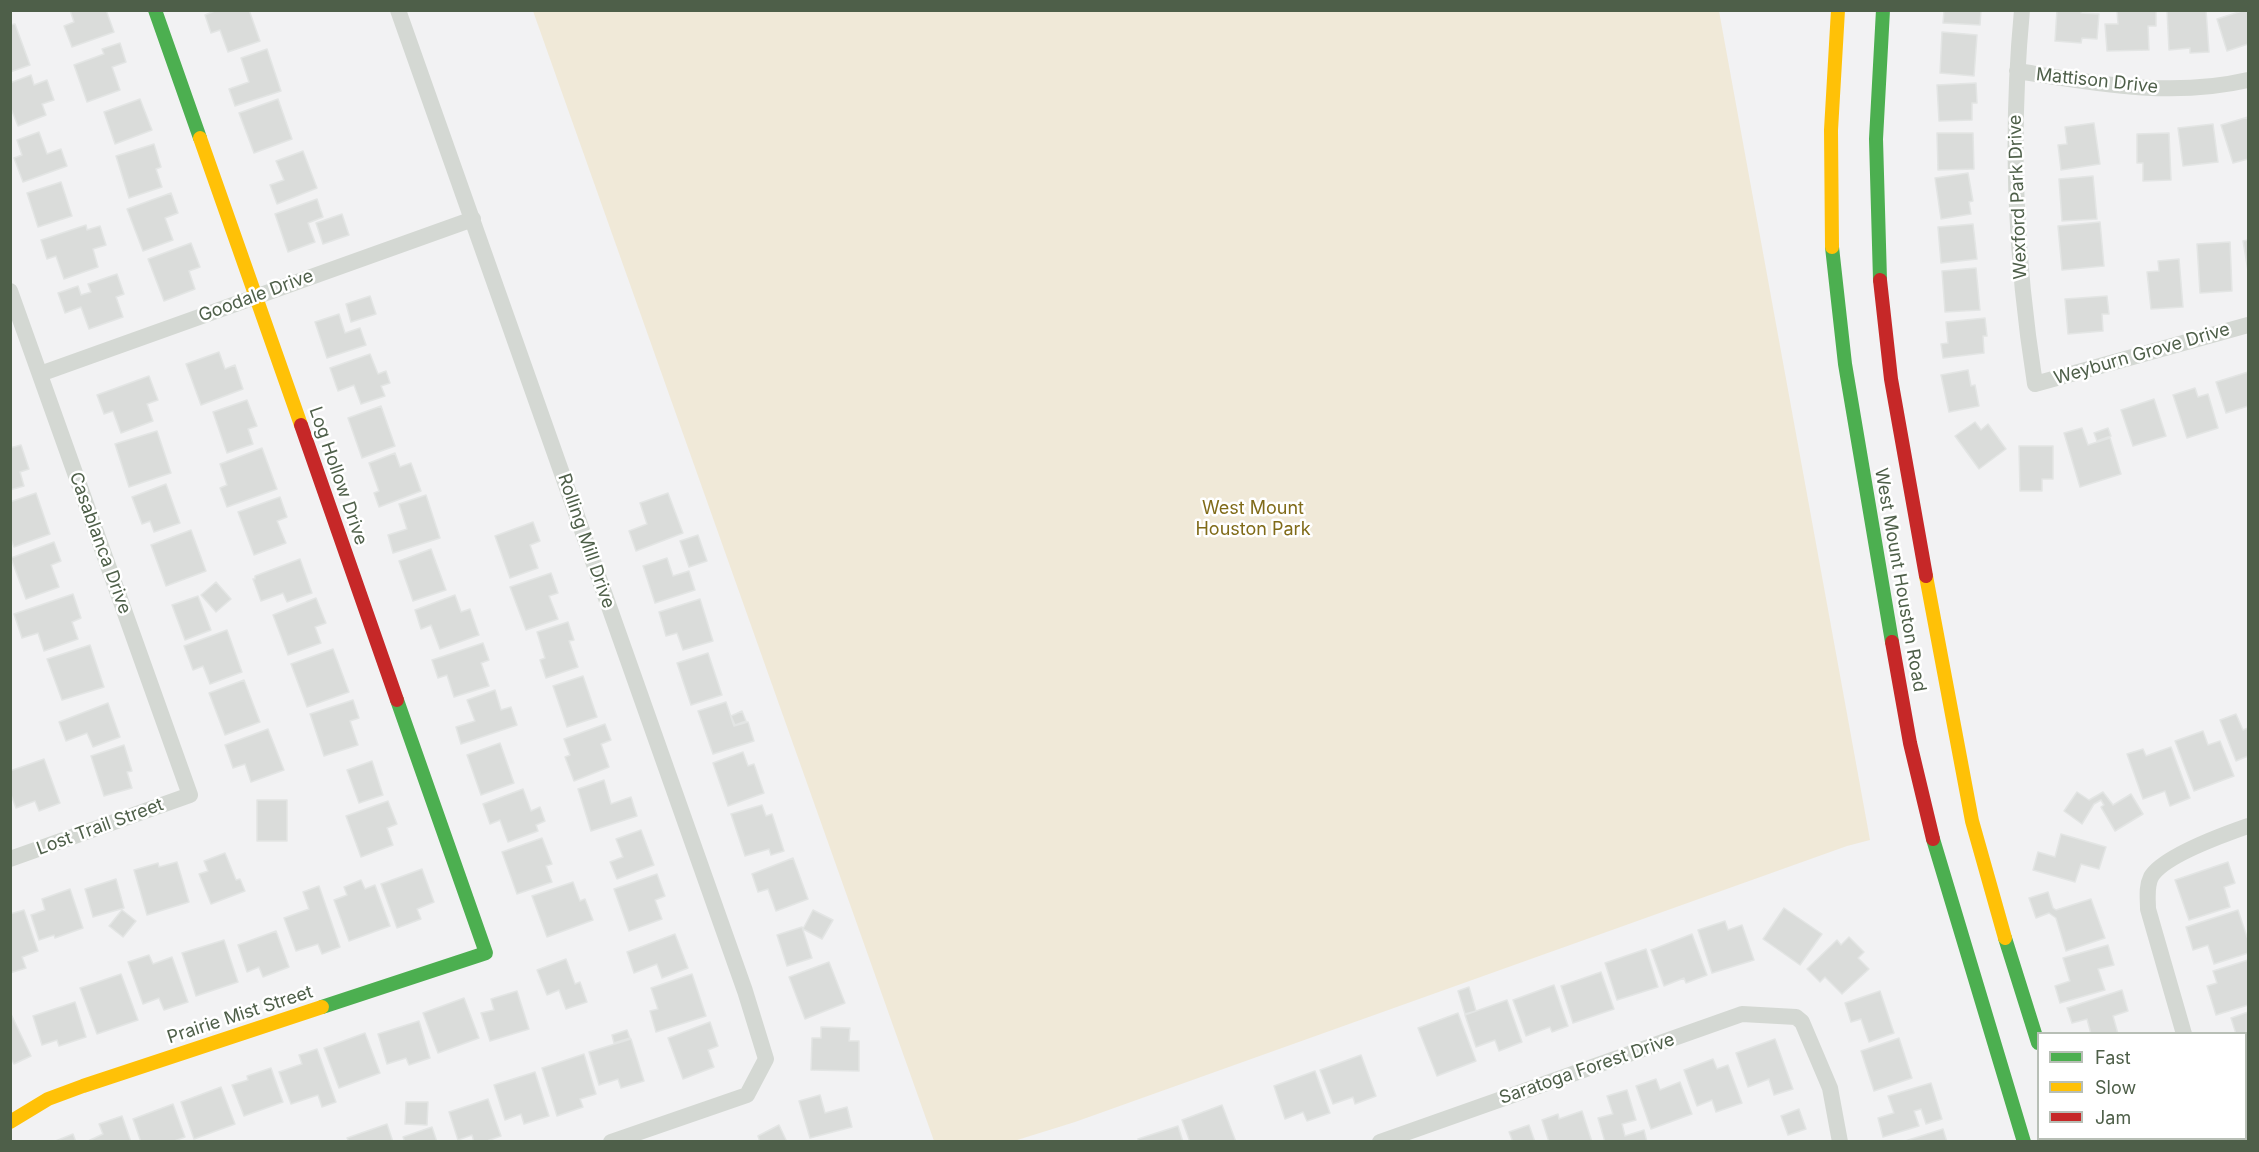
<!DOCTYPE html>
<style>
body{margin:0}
#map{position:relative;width:2259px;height:1152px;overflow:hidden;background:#f2f2f3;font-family:Inter,sans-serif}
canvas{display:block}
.frame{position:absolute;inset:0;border:12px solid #4e5f49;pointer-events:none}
.legend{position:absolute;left:2037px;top:1032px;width:210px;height:108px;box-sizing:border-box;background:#fff;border:2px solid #b8bfb6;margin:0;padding:8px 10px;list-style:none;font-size:18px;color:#4e5f49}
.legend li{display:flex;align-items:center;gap:12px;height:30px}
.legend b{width:30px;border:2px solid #b8bfb6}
</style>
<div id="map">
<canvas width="2259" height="1152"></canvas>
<div class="frame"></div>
<ul class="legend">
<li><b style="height:8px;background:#4caf50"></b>Fast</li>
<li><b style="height:8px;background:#ffc107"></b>Slow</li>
<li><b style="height:8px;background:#c62828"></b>Jam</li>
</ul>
</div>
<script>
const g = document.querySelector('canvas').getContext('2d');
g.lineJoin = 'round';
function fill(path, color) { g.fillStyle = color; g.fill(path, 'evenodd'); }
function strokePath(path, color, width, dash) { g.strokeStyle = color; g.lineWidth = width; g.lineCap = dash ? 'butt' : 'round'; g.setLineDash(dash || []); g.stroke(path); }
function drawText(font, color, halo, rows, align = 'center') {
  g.font = font + ' Inter,sans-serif'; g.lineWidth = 5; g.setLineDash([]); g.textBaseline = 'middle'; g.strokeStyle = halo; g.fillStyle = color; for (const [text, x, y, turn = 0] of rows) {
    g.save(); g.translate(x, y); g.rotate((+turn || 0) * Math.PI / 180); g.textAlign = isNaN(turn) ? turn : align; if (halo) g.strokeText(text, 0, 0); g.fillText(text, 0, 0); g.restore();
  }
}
fill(new Path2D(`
 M533,11H1719L1870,840L1847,846L1075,1122L1014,1141H934Z`), '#f0e9d8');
const building = new Path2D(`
 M70,10H106L114,32L72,47L64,26L74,22Z
 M217,10H249L260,41L228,52L220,30L211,33L205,15Z
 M1944,10H1981L1980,25L1943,23Z
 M2057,10H2082L2081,13L2099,14L2097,39L2082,38L2081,43L2055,41Z
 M2117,10H2156V26H2148L2149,50L2107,51L2105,24H2118Z
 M2167,10H2206L2209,52L2190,53V48L2169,50Z
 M2245,10H2248V44L2227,51L2217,19Z
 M15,24L30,65L10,72V25Z
 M1942,32L1977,35L1974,76L1940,73Z
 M120,43L126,62L112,67L120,90L87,102L74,65L104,54L102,49Z
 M267,49L281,91L235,106L229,89L249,82L241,58Z
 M31,75L34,85L47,80L54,100L42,104L46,115L18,126L10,106V83Z
 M1976,83L1977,103H1972V120L1939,121L1937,85Z
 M140,99L152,130L115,144L104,112Z
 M278,99L292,139L254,153L239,113Z
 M2248,117V159L2233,163L2221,125Z
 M2094,123L2100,164L2061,170L2058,145L2067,144L2065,127Z
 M2213,124L2218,162L2183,166L2178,128Z
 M39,132L47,154L61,149L67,166L23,182L14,158L22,155L17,140Z
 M1937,133H1973L1974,169L1938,170Z
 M2169,133L2171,180L2143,181V163H2137V134Z
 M154,144L161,167L156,169L162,187L129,198L116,156Z
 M303,151L317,188L277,204L270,185L284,180L276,161Z
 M1968,173L1973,201L1969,202L1971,214L1941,219L1935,178Z
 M2093,176L2097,219L2062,221L2059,179Z
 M61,182L72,216L38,227L27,193Z
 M171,193L178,213L165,218L173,240L143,251L127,209Z
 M317,199L323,217L308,223L315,242L288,252L275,214Z
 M342,214L349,235L323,244L316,223Z
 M2100,222L2104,266L2062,270L2058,226Z
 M1973,224L1977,259L1941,263L1938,227Z
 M86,225L87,230L100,226L106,245L93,249L98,267L64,279L56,256L47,259L41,240Z
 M2248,240V271L2243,241Z
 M2230,242L2232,291L2200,293L2197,244Z
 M191,243L200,267L189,271L195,289L164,301L148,259Z
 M2179,259L2183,307L2151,309L2147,272L2159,271L2158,261Z
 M1976,268L1980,310L1945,312L1942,271Z
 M117,274L124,294L116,297L123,317L89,329L81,307L65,313L58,293L78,286L81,295L91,292L88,284Z
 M370,296L376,314L351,322L346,304Z
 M2107,296L2109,314H2102L2103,331L2068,334L2065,299Z
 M339,314L345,333L360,328L366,345L327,358L315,322Z
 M1985,318L1987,336H1983L1984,353L1943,358L1941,344L1948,343L1946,322Z
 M219,352L225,369L235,365L243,389L201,405L186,364Z
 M370,354L378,374L386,371L390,383L381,386L385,396L361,404L354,385L338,391L330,368Z
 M1968,370L1971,386L1975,385L1979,406L1949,412L1941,375Z
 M2248,372V406L2226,413L2216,382Z
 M149,376L158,400L147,404L153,421L121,433L113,411L104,414L97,395Z
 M2195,388L2198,397L2208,394L2218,428L2187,438L2173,395Z
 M2154,399L2166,436L2133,446L2121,410Z
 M247,400L257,426L248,429L253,444L227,453L213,412Z
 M381,406L395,446L362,458L348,418Z
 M1975,422L1981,430L1988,424L2006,449L1979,469L1955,436Z
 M2082,428L2088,445L2110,438L2121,474L2080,487L2064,433Z
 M2108,428L2111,436L2097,441L2094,433Z
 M157,431L171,473L129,487L115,444Z
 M21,445L29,469L20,472L24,486L10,490V448Z
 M2019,446H2053V479H2042V491H2020Z
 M262,448L277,489L227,507L220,488L227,485L220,464Z
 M395,453L400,467L411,463L421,491L379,507L374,493L379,491L369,463Z
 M166,484L180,523L154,532L150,521L142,524L132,497Z
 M36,493L50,534L14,547L10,537V502Z
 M668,493L683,533L636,551L629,531L647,524L640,503Z
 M426,495L440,538L393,553L388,535L407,529L399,504Z
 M280,497L287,517L277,521L286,543L254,555L238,512Z
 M533,522L540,541L530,545L538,568L510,578L495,536Z
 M191,530L206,571L166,586L151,545Z
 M698,535L707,561L689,567L680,541Z
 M54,542L61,561L51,565L59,587L26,599L11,558Z
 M431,549L446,590L413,601L399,561Z
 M667,558L673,576L689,571L695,590L655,603L643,566Z
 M300,559L312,593L287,602L283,593L261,601L253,579H255V576Z
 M551,573L558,593L549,596L558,619L526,630L510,587Z
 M216,582L231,599L216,612L201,595Z
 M73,594L81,618L72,622L78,639L44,651L38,633L22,638L14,614Z
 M455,595L461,612L470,609L479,635L440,649L431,625L421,629L415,610Z
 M198,596L211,630L185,640L172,605Z
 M316,598L326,623L315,627L321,643L288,655L273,615Z
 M700,599L713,641L683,650L677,633L666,636L659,612Z
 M568,622L574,640L569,641L578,667L546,678L540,660L545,658L537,632Z
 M227,630L242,672L210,684L203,666L193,670L184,646Z
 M483,643L489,660L481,663L489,686L454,697L447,675L438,678L432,660Z
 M90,645L104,687L62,700L47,659Z
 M333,649L349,692L307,707L291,664Z
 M708,653L722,695L691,705L677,663Z
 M583,676L597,717L567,727L553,686Z
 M244,680L260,722L225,735L209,693Z
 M495,690L501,710L511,707L517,725L461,744L456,727L475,721L467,700Z
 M353,700L359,718L350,721L358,745L324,756L310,714Z
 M726,702L734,726L748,722L754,741L713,754L698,711Z
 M108,703L120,737L93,747L87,733L66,741L59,722Z
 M742,711L746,721L735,725L731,716Z
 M2236,714L2243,730L2248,728V756L2236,761L2220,720Z
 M605,724L611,740L601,744L609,767L574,781L565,757L570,755L564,739Z
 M268,729L284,770L251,782L245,764L233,768L225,745Z
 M2203,731L2208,745L2220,741L2234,776L2194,791L2175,741Z
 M500,743L514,783L481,795L467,755Z
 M124,745L132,771L127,772L132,788L104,796L91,756Z
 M2171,747L2190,798L2170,806L2165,791L2143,799L2127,754L2143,749L2146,756Z
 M743,752L748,766L754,764L764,793L728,806L713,763Z
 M44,759L60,803L39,811L35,801L16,808L10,792V771Z
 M372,761L383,795L359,803L347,770Z
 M604,780L611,804L631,797L637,816L591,831L578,789Z
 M523,789L531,811L540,807L545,821L536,825L538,831L508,842L500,820L490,824L483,804Z
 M2077,792L2089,800L2103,792L2113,805L2131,794L2143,814L2115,831L2101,807L2104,805L2101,800L2094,804L2082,824L2064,811Z
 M257,800H287V841H257Z
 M388,801L397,824L387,828L393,845L361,857L346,816Z
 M762,805L766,816L772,814L784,851L771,855L769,849L745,856L731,814Z
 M641,830L654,865L617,879L610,862L623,857L616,839Z
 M2061,834L2106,847L2099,869L2081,864L2075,882L2033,870L2038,852L2055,857Z
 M542,838L552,864L546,866L552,882L517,894L502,852Z
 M225,853L236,880L240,879L245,891L211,904L199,874L208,871L204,861Z
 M793,858L808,899L776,911L768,889L758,892L752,874Z
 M177,862L189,902L147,915L134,870L158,863L159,867Z
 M2228,862L2235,883L2224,887L2230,907L2189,920L2175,880Z
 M422,869L434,902L417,909L421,919L397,928L381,884Z
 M657,874L665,896L655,900L662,919L629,931L614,889Z
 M116,879L124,908L93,917L85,889Z
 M361,880L365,889L375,885L390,926L349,941L334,900L347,895L344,887Z
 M573,882L580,901L585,899L593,920L547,937L532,896Z
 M319,886L340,947L322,954L318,944L296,951L284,918L309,909L303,892Z
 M70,889L83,928L55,938L54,935L39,940L31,915L45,910L42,899Z
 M2048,892L2053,908L2056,910L2091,899L2105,938L2066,951L2056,918L2049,913L2036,918L2029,898Z
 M1784,908L1822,934L1800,965L1763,939Z
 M24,910L38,951L22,957L26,968L10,973V914Z
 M122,910L136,921L123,937L109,926Z
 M813,910L833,920L822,939L803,929Z
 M2238,910L2247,937L2248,936V953L2214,964L2208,945L2193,950L2186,927Z
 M1725,921L1728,930L1742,925L1754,960L1712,973L1698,930Z
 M802,927L812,958L787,966L777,935Z
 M276,931L289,967L263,977L259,967L247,972L238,945Z
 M675,934L688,968L662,978L657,964L634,973L627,952Z
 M1692,934L1707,975L1686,983L1684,978L1664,986L1651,950Z
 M1849,937L1864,952L1858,958L1869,969L1842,994L1825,977L1820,982L1807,969L1837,940L1841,945Z
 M224,940L238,982L196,996L182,953Z
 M2108,945L2114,965L2098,969L2105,990L2060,1003L2055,986L2070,981L2063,958Z
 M1646,949L1658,987L1617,1000L1605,963Z
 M149,955L153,964L172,957L188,1002L164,1010L159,998L143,1004L128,962Z
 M566,959L575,984L580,982L587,1002L566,1009L559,990L547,995L537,970Z
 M2248,960V1005L2216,1015L2207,986L2217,983L2213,971Z
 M829,962L845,1003L805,1019L789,977Z
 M1601,972L1614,1009L1573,1023L1561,986Z
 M121,974L138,1020L97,1034L80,988Z
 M692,974L706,1016L656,1032L650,1011L658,1009L651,988Z
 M1554,985L1568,1026L1552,1032L1550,1027L1526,1036L1513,1000Z
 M1469,987L1476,1011L1465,1014L1458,991Z
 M2122,990L2128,1011L2113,1016L2118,1034H2091L2087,1019L2072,1023L2067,1008Z
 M517,991L529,1029L490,1041L481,1013L494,1010L491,999Z
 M1880,991L1894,1033L1869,1042L1861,1019L1851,1022L1845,1003Z
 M464,998L479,1038L438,1053L423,1013Z
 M1507,1000L1522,1042L1499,1051L1495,1040L1476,1047L1465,1015Z
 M75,1002L86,1037L59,1046L57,1040L42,1045L33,1016Z
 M10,1012L31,1056L14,1064L10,1057Z
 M2248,1012V1054L2246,1055V1034H2236L2231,1018Z
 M1458,1013L1476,1061L1437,1076L1418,1028Z
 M419,1021L430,1058L409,1065L406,1058L387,1064L378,1034Z
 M710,1022L718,1046L708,1050L714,1067L683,1079L668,1038Z
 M821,1027L850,1028L849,1041H859V1071L811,1070L812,1038H821Z
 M627,1030L630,1038L614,1043L612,1035Z
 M365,1033L380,1073L339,1088L324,1048Z
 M1899,1038L1912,1078L1874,1091L1861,1051Z
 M631,1039L644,1081L621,1088L618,1079L599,1085L589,1052Z
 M1775,1039L1793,1089L1774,1095L1769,1079L1748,1087L1736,1053Z
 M317,1049L336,1102L322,1107L318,1095L291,1104L279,1072L302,1064L299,1055Z
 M584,1054L596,1094L580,1099L583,1107L557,1116L542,1068Z
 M1361,1055L1376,1096L1355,1104L1353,1097L1333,1104L1320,1070Z
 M1713,1059L1717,1069L1728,1065L1742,1103L1716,1112L1712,1100L1697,1106L1684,1070Z
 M2248,1062V1110L2246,1101V1063Z
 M271,1068L283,1102L244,1116L232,1085L248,1080L247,1076Z
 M1315,1071L1330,1113L1307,1121L1303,1112L1285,1119L1274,1086Z
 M535,1072L549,1116L524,1124L521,1114L505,1120L494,1085Z
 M1656,1079L1660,1090L1680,1082L1692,1114L1651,1129L1636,1086Z
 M1931,1083L1942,1119L1926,1124L1921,1109L1914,1111L1919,1126L1883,1137L1878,1118L1894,1113L1888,1096Z
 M221,1087L235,1124L194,1139L181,1102Z
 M1627,1090L1636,1120L1622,1124L1625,1136L1644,1130L1647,1142H1605L1598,1118L1613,1114L1607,1096Z
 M820,1095L825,1113L847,1107L852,1127L810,1138L799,1101Z
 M488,1099L501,1136L484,1142H474L472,1135L458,1140L449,1112Z
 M406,1102H428L427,1125L405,1124Z
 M173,1104L185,1137L172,1142H141L133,1119Z
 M1222,1105L1236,1142H1190L1182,1120Z
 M1799,1109L1806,1129L1788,1135L1781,1116Z
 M1582,1111L1592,1142H1549L1542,1120L1558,1114L1559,1119Z
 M122,1116L131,1142H86L103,1134L99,1124Z
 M387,1124L393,1142H349L347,1138Z
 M779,1125L787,1142H760L758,1136Z
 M1529,1125L1535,1142H1513L1509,1132Z
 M1178,1126L1183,1142H1139L1138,1139Z
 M432,1127L437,1142H405L403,1137Z
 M1943,1129L1947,1142H1902Z
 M73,1134L76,1142H53Z
 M2139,1138H2167L2168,1142H2130Z`);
fill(building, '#dadcda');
strokePath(building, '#e3e5e4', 1.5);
strokePath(new Path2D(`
 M398,10L745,991L766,1059L747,1095L611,1142
 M2022,10C2010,138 2015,257 2035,384L2248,325
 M2017,71C2094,83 2171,98 2248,80
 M10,291L190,795L10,859
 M40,374L473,219
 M2184,1034L2148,909C2148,899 2146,887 2151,877C2163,856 2225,834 2248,826
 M2216,1138L2217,1142
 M1380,1142L1742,1014L1796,1017L1802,1022L1830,1088L1840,1142`), '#d4d8d3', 16);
strokePath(new Path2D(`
 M155,10L200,138
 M1832,247L1845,364L1892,642
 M1880,280L1876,139L1883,10
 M1933,839L2024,1142
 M2005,938L2038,1043
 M322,1007L486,953L397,700`), '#4caf50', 14);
strokePath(new Path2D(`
 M200,138L301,425
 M1832,247L1831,130L1838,10
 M1926,576L1972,821L2005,938
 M10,1122L48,1099L83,1086L322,1007
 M2068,1138L2069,1142`), '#ffc107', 14);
strokePath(new Path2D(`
 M1880,280L1891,379L1926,576
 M301,425L397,700
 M1892,642L1910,743L1933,839`), '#c62828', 14);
drawText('18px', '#4e5f49', '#fff', [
 ["Mattison Drive",2097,81,6],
 ["Wexford Park Drive",2018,197,-92],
 ["Goodale Drive",256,296,-20],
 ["Weyburn Grove Drive",2142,354,-16],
 ["Log Hollow Drive",338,476,71],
 ["Rolling Mill Drive",586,541,71],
 ["Casablanca Drive",100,543,70],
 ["West Mount Houston Road",1900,580,80],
 ["Lost Trail Street",100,827,-20],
 ["Prairie Mist Street",240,1015,-18],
 ["Saratoga Forest Drive",1587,1069,-19]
]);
drawText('18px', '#806b19', '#fff', [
 ["West Mount",1253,509],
 ["Houston Park",1253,530]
]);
</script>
